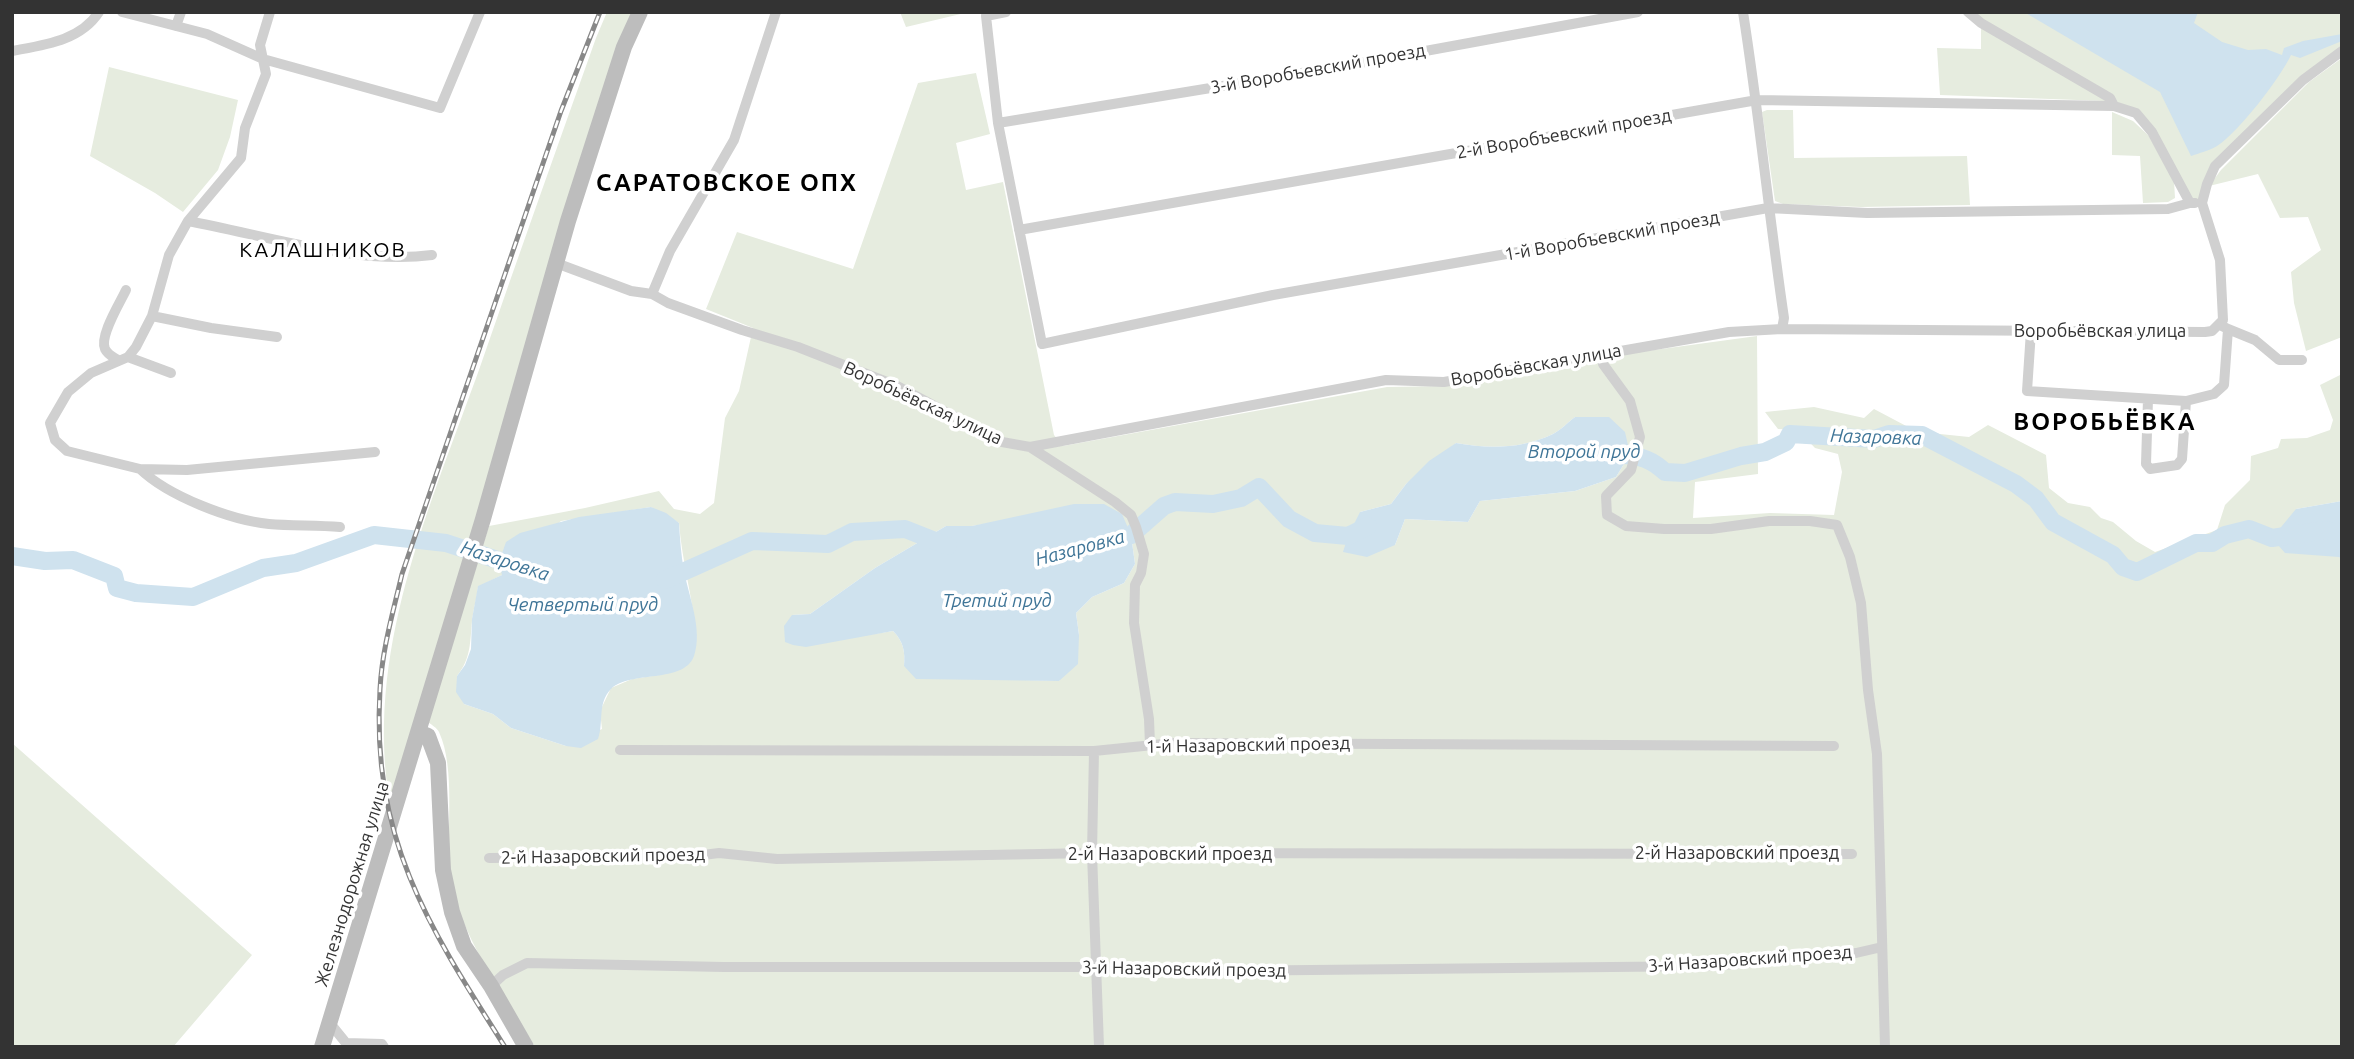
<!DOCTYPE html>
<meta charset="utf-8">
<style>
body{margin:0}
#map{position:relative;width:2354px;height:1059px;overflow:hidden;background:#fff;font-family:Ubuntu,sans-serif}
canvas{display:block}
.frame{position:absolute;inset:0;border:14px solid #333;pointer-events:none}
</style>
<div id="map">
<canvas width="2354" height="1059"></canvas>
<div class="frame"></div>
</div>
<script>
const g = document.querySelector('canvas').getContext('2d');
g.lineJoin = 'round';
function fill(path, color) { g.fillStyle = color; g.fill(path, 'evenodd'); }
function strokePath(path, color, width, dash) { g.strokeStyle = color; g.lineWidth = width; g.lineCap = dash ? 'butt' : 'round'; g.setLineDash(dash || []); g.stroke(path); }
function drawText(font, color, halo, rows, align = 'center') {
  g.font = font + ' Ubuntu,sans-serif'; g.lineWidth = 7; g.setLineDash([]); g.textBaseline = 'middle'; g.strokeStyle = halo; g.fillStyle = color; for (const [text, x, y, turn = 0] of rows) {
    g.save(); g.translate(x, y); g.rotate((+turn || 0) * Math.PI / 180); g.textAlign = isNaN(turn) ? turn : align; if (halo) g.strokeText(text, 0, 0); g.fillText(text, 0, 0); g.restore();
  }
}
fill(new Path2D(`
 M607,12H633L391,808C362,656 430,507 480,367C518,257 557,147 596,38Z
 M900,12H969L906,27Z
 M1968,12H2342V51L2215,166L2202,203H2190L2136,113L2105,101L1940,95L1937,48L1981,49V23Z
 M2342,58V337L2306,351L2294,303L2291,272L2321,250L2308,217L2280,218L2258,174L2209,186L2221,170L2309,82Z
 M109,67L238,100L230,137L218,170L183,212L155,193L90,156Z
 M976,73L990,134L956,143L966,190L1003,182L1054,435L1063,446L1387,387L1444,386L1610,356L1757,336L1758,474L1695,482L1693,518L1770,513L1834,515L1842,472L1838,454L1815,448L1798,430L1778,429L1765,412L1814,407L1864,418L1874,409L1910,428L1940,434L1969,437L1988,425L2046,455L2049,488L2068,503L2090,507L2101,518L2113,522L2136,541L2155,552L2217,530L2225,505L2250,480L2251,456L2278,448L2281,439L2307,438L2330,430L2333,420L2320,385L2342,374V501L2296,509L2342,560V1047H535C504,993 456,933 450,870C446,829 456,769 439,732C437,728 432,725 428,722L489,526L585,508L659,491L674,509L700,514L714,503L725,418L739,391L753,328L706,309L737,232L853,269L918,83ZM1575,417L1630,454L1616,477L1575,491L1480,501L1468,522L1405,519L1395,545L1360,512L1391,504L1406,484L1456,443C1489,449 1522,449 1553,434C1561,430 1568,422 1575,417ZM651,507L679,523C682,562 693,598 696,637L659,675L632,679L611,688L600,711L602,729L566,746L511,728L493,714L464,704L457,676C471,658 470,643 472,621C473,610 477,598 478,587L502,575L561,521ZM1009,520L1131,535L1135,564L1124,583L1092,597L1076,613L1079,635L1059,681L1024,680L904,666C905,652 904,642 893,631L874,634L792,615L810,614L875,568L946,526H972Z
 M1767,110H1793L1794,158L1967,156L1970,205L1861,207L1783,204L1775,201L1762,112Z
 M2112,112L2133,121L2149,136L2174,181L2175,198L2168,202L2143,203L2140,156L2112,155Z
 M12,743L252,955L173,1047H12Z`), '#e6ecdf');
fill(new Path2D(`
 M2024,12H2198L2194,23L2222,42L2248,50L2266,49L2282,55L2284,48L2303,41L2342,34V41L2300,58L2291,55C2280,78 2239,132 2217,146C2209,151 2199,153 2191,156L2160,92Z
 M1575,417H1609L1625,432L1630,454L1616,477L1575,491L1480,501L1468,522L1405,519L1395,545L1367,557L1343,552L1348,536L1360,512L1391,504L1406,484L1429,461L1456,443C1489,449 1522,449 1553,434C1561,430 1568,422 1575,417Z
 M2342,501V560L2339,557L2285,553L2272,538L2296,509Z
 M1074,504H1104L1122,514L1131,535L1135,564L1124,583L1092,597L1076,613L1079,635L1078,664L1059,681L916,679L904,666C905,652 904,642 893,631L806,647L793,645L785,642L784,626L792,615L810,614L875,568L946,526H972Z
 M651,507L666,513L679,523C680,539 681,555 684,571C689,597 703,630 694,656C684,684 630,670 611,689C597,703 604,723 598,739L581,748L566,746L511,728L493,714L464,704L456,692L457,676L465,665L471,649L472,619L478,586L502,575L499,562L506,542L520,533L579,517Z`), '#cfe2ee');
strokePath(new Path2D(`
 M1618,455C1637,454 1652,459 1665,472L1685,473L1741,456L1765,452L1786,442L1790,434L1874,439L1889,434L1922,435L2016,484L2036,499L2053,522L2113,555L2123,567L2137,572L2196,543H2212L2225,535L2249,529L2272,538L2325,530L2342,533
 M1107,542L1131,535L1164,506L1175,502L1213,504L1241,498L1259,487L1289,519L1315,533L1348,536L1368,526
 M12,556L45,561L73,560L114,576L117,588L136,593L193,597L263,568L296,563L374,535L446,543L522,568
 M665,580L752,541L828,544L852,532L905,529L948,546`), '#cfe2ee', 18);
strokePath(new Path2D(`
 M122,12L207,34L263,59L440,108L480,12
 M270,12L260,45L266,74L245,128L241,158L188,221L169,255L152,316L136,347L128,357L91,373L68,392L50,423L55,440L67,451L140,469L187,470L375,452
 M1006,12L986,16L998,123L1042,344L1273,295L1768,208L1867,213L2168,209L2190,203
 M1743,12C1759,114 1769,216 1784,318L1782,329
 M1968,12L1981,23L2110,98L2114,106L2136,113L2152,132L2190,203H2195
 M176,26L181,12
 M12,51C44,45 80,41 99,12
 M998,123L1338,67L1638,12
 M188,221C264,235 354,265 432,255
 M1019,230L1757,100L2114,106
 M556,263L631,291L652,294L668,303L742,330L798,347L897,386L1002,442L1030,447L1386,380L1444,382L1729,332L1782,329L2205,332L2212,331L2223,320L2220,260L2202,203L2207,184L2215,166L2303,80L2342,51
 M652,294L670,251L734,140L776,12
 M152,316L211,328L277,337
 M2228,329L2255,340L2279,360H2302
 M2031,331L2027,391L2186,401L2214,394L2224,385L2228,329L2220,325
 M1603,352V364L1630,401L1640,437L1631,470L1606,496L1607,515L1626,526L1664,529H1711L1769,521H1810L1837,525L1850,557L1861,603L1868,690L1877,754L1885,1047
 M128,357L171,373
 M118,360C113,357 108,355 105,349C99,336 120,303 126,290
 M2148,399L2146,464L2150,469L2177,465L2182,459L2186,401
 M1030,447L1115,502L1131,515L1136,527L1144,554L1141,573L1135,585L1134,623L1149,719L1150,745
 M140,469C168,496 230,520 269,524C292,526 316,525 340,527
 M620,750L1094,751L1173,743L1834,746
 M1094,751L1092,853L1099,1047
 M489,858L695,856L719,853L777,859L1092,853L1852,854
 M491,986L503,975L527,963L724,967H1095L1211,971L1712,966L1856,953L1882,947
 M329,1022L346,1043L382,1044L384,1047`), '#d0d0d0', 10);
strokePath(new Path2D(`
 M418,732L428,736L438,763L443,870L452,912L464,946L491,986L526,1047
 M322,1047L483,519L568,221L624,47L640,12`), '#bdbdbd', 16);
const rail = new Path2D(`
 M505,1047C428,926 371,838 380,689C382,650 393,612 402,574L561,111L600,12`);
strokePath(rail, '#888', 5);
strokePath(rail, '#fff', 2.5, [8]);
drawText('18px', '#333', '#fff', [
 ["3-й Воробъевский проезд",1318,69,-10],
 ["2-й Воробъевский проезд",1564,134,-10],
 ["1-й Воробъевский проезд",1612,236,-10],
 ["Воробьёвская улица",2100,331],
 ["Воробьёвская улица",1536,365,-10],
 ["Воробьёвская улица",923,403,25],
 ["1-й Назаровский проезд",1248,745,-1],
 ["2-й Назаровский проезд",1737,853],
 ["2-й Назаровский проезд",1170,854],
 ["2-й Назаровский проезд",603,856,-1],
 ["Железнодорожная улица",352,884,-73],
 ["3-й Назаровский проезд",1750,959,-4],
 ["3-й Назаровский проезд",1184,969,1]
]);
drawText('italic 19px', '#3f7597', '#fff', [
 ["Назаровка",1876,437,2],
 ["Второй пруд",1584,452],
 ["Назаровка",1080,548,-15],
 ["Назаровка",505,561,18],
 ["Третий пруд",997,601],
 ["Четвертый пруд",583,605]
]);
g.letterSpacing = '2px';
drawText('21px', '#000', '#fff', [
 ["КАЛАШНИКОВ",323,250]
]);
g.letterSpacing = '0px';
g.letterSpacing = '2px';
drawText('bold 24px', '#000', '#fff', [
 ["САРАТОВСКОЕ ОПХ",727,183],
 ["ВОРОБЬЁВКА",2105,422]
]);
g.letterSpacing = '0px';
</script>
